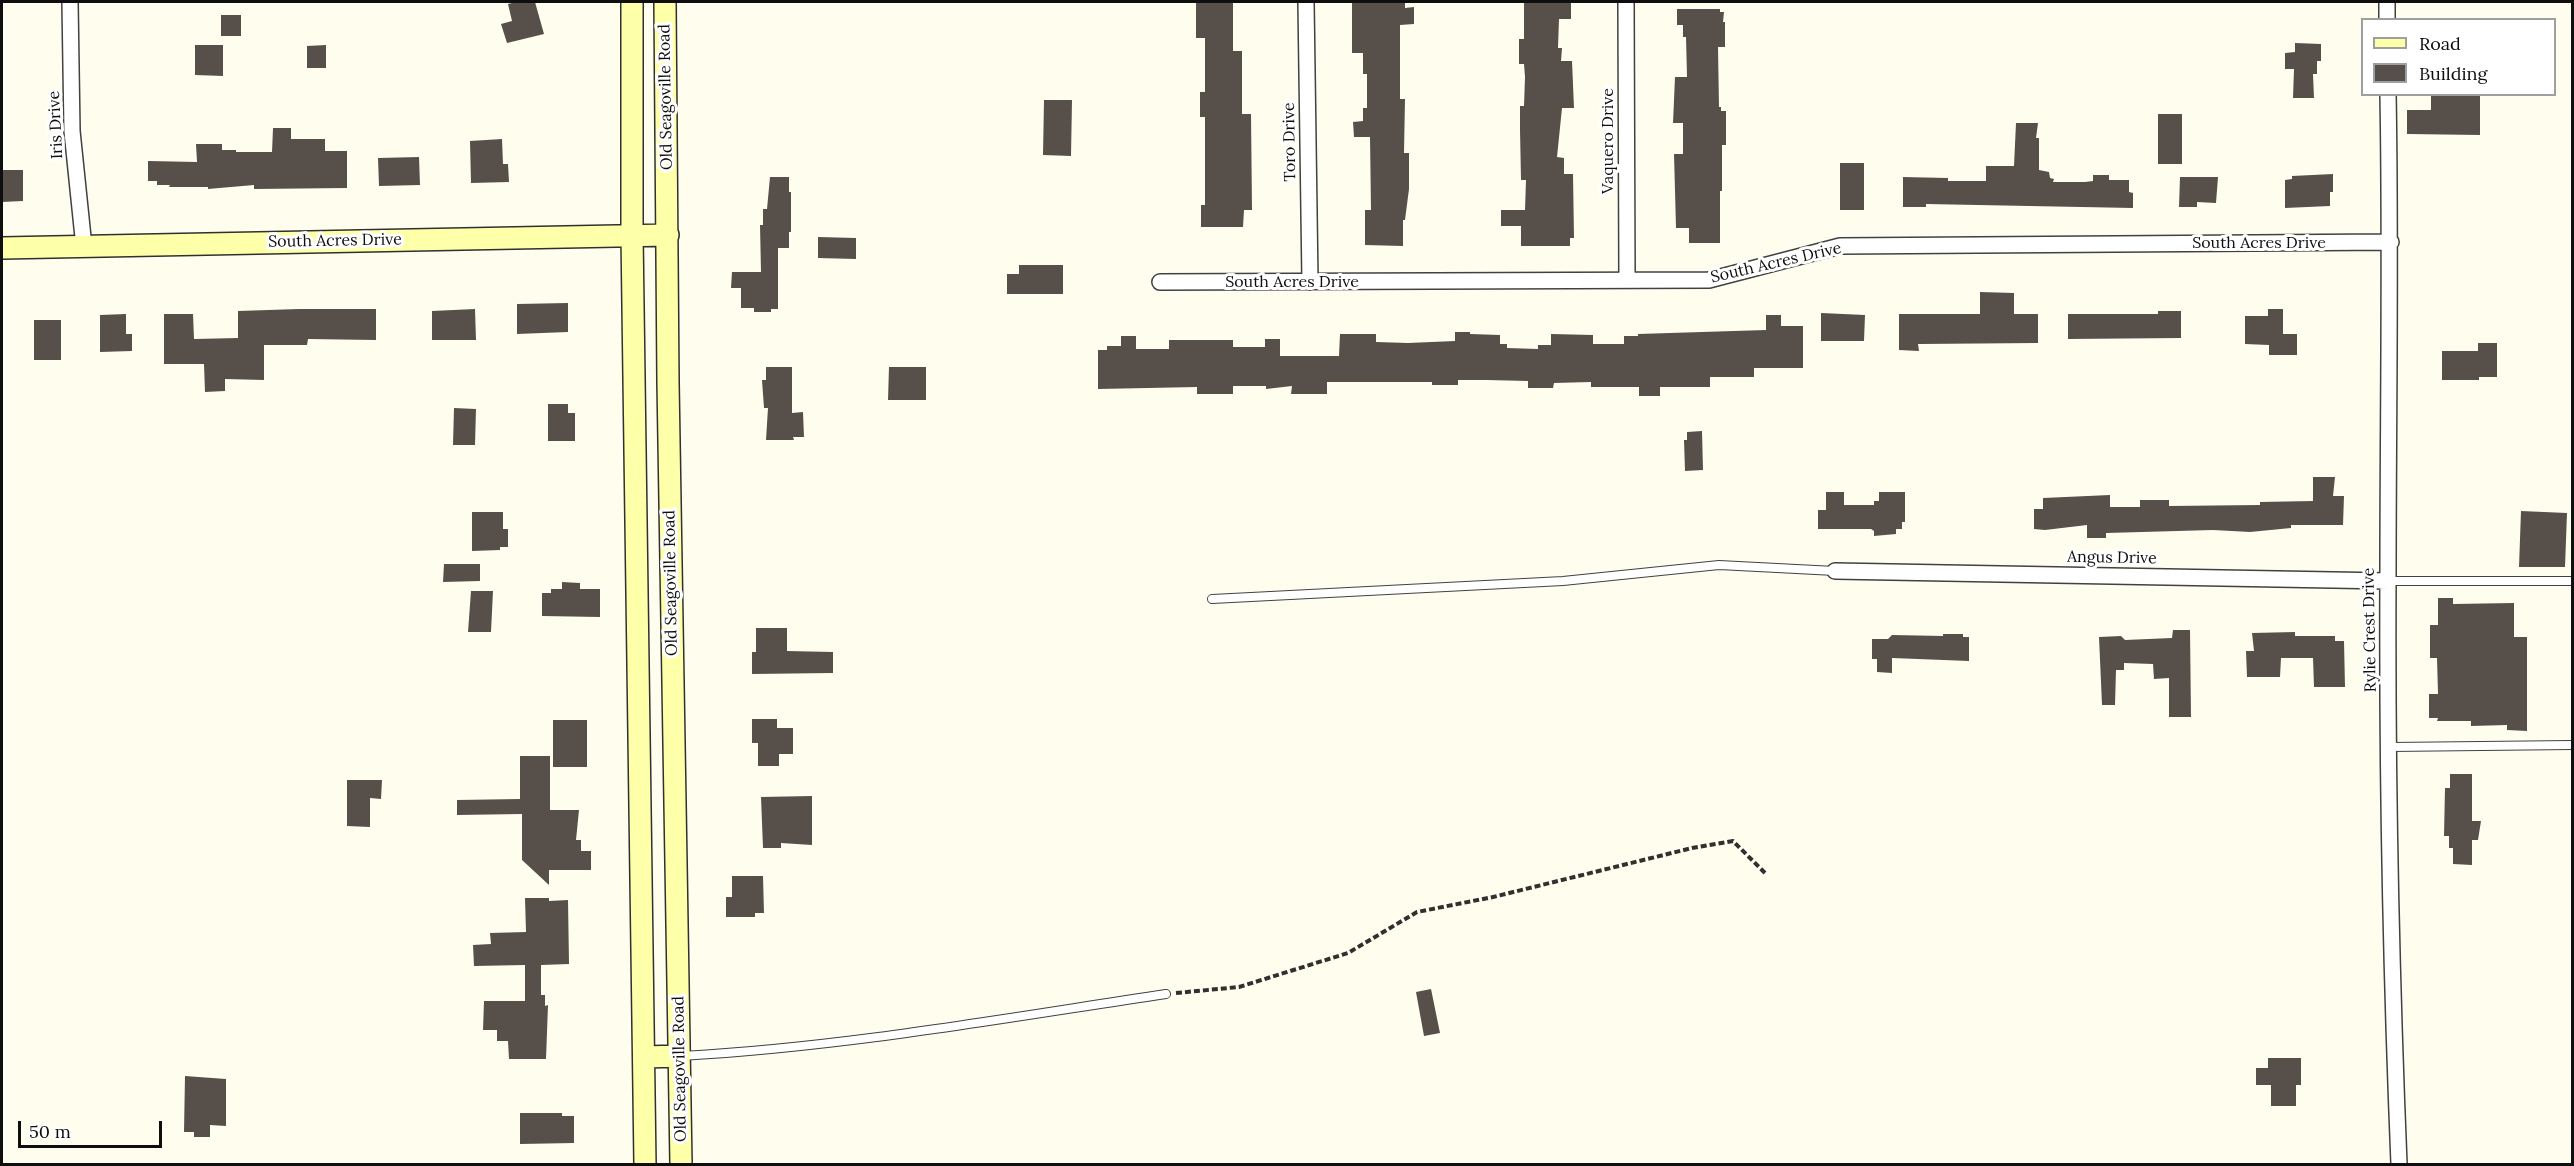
<!DOCTYPE html>
<style>
body{margin:0}
#map{position:relative;width:2574px;height:1166px;overflow:hidden;background:#fffeee;font-family:Lora,serif}
canvas{display:block}
.frame{position:absolute;inset:0;border:3px solid #0e0e0e;pointer-events:none}
.legend{position:absolute;left:2361px;top:18px;width:195px;height:78px;box-sizing:border-box;background:#fff;border:2px solid #9f9f9f;margin:0;padding:8px 10px;list-style:none;font-size:18px;color:#0e0e0e}
.legend li{display:flex;align-items:center;gap:12px;height:30px}
.legend b{width:30px;border:2px solid #9f9f9f}
.scale{position:absolute;left:18px;top:1121px;width:144px;height:27px;box-sizing:border-box;border:3px solid #0e0e0e;border-top:0;padding-left:8px;font-size:18px;line-height:21px;white-space:nowrap;color:#0e0e0e;-webkit-text-stroke:4px #fff;paint-order:stroke}
</style>
<div id="map">
<canvas width="2574" height="1166"></canvas>
<div class="frame"></div>
<ul class="legend">
<li><b style="height:8px;background:#feffa9"></b>Road</li>
<li><b style="height:16px;background:#57504a"></b>Building</li>
</ul>
<div class="scale">50 m</div>
</div>
<script>
const g = document.querySelector('canvas').getContext('2d');
g.lineJoin = 'round';
function fill(path, color) { g.fillStyle = color; g.fill(path, 'evenodd'); }
function strokePath(path, color, width, dash) { g.strokeStyle = color; g.lineWidth = width; g.lineCap = dash ? 'butt' : 'round'; g.setLineDash(dash || []); g.stroke(path); }
function drawText(font, color, halo, rows, align = 'center') {
  g.font = font + ' Lora,serif'; g.lineWidth = 6; g.setLineDash([]); g.textBaseline = 'middle'; g.strokeStyle = halo; g.fillStyle = color; for (const [text, x, y, turn = 0] of rows) {
    g.save(); g.translate(x, y); g.rotate((+turn || 0) * Math.PI / 180); g.textAlign = isNaN(turn) ? turn : align; if (halo) g.strokeText(text, 0, 0); g.fillText(text, 0, 0); g.restore();
  }
}
fill(new Path2D(`
 M516,2H535L544,34L507,43L501,24L512,21L508,4Z
 M1196,2H1233V51H1242V114H1251L1252,210H1244L1243,227H1201V205H1205V117H1200V92H1205V38H1196Z
 M1352,2H1405V8L1414,7V24L1400,25V99H1405L1404,153H1409V189L1405,220H1403V246L1365,245V210H1371L1370,137H1354L1353,122L1363,121V108H1367V74H1363V53H1352Z
 M1524,2H1571V19H1559L1558,48H1562L1561,61H1572L1574,108H1562L1557,157L1564,158V174H1573L1574,238H1570V246H1521V226H1501V210H1525L1526,180H1521L1520,130V106H1524L1525,77L1524,64H1519V39H1524Z
 M1677,9H1720V12H1724L1723,22H1725V47H1718L1719,107H1721V111H1726V145H1722V191H1720V243H1689V228H1676L1674,154H1683V123H1673L1675,77H1687L1686,37H1683V25H1677Z
 M221,15H241V36H221Z
 M2295,43L2321,44V61H2317V74H2313L2314,98H2293L2294,69H2285V53L2295,52Z
 M195,45H223V76L195,75Z
 M326,45V68H307V46Z
 M2431,94H2480V135L2407,134V110H2431Z
 M1044,100H1072L1071,156L1043,155Z
 M2158,114H2182V164H2158Z
 M2016,123H2038L2036,138H2039V170L2049,172L2050,178L2054,179L2053,182H2085L2093,181V175H2109V180H2129V192L2133,193V208L1926,204V207H1903V177L1948,178V181H1986V166H2014Z
 M273,128H291V139H325V151H347V188L254,189V185L208,189V187H169L170,185H157V181H148V161L197,162L196,144H222V150H236V152H272Z
 M502,139L503,164H508L509,182L471,183L470,141Z
 M419,157L420,185L379,186L378,158Z
 M1840,163H1864V210H1840Z
 M2,170H23V201L2,202Z
 M2333,174V192H2330V206L2285,208V180L2292,179V176Z
 M770,177H789V192H791V232H789V248H778V309H771V312H754V308H741V288H731L732,272H761L760,225H763V209H767Z
 M2180,177H2218L2216,203L2197,202V207H2179Z
 M818,237L856,238V259L818,258Z
 M1019,265H1063V294H1007V274H1019Z
 M1980,292L2014,293V314H2038V343L1918,344L1919,351L1899,350V314H1980Z
 M568,303V332L517,334V304Z
 M299,309H376V340L308,339L307,345H264V380L225,379V391L205,392L204,364H164V314H193L194,339L238,338V311Z
 M475,309L476,340H432V311Z
 M2268,309H2283V334H2297V355H2269V345L2245,344V316H2268Z
 M2158,311H2181V338L2068,339V314H2158Z
 M1821,313L1865,315L1864,341H1821Z
 M126,314V334H132V351L100,352V315Z
 M1766,315H1781V326H1803V368H1754V377H1710V387H1660V396H1639V387H1591V382L1554,383L1553,388H1528V381L1487,380H1458V385H1432V382H1327V394H1291L1292,386L1266,389V386H1233V394H1197V387L1098,389V350H1107V346H1121V336H1136V349H1169V340H1233V347H1265V339H1280V356H1339L1340,334H1376V342L1408,343L1455,341V332H1470V334L1500,335V344H1507V348L1538,349V345H1551V334L1593,335V344H1624V336H1638V334L1766,330Z
 M34,320H61V360H34Z
 M2478,343H2497V377H2479V380H2442V351H2478Z
 M766,367H792V413L803,412L804,437H793L794,440H766L768,408H764L762,380H766Z
 M889,367H926V400H888Z
 M548,404H568V413H575V441H548Z
 M454,408L476,409L475,445H453Z
 M1702,431L1703,470L1685,471L1684,440H1687V432Z
 M2313,477H2335L2333,496H2344L2343,525H2291V528L2250,532L2213,530L2106,533V538H2087V525L2045,530L2034,529V509H2043V498L2110,495V507H2140V500H2169V506L2260,505V502L2313,501Z
 M1826,492H1844V505H1874V501H1879V492H1905V522H1902V529H1896V534L1874,536V531L1871,529H1818V510H1826Z
 M2521,511L2567,513L2565,567H2519Z
 M472,512H503V529H508V547H500V550L472,551Z
 M444,564H480V581L443,582Z
 M562,582L580,583V589H600V617L542,616V593H551V589H562Z
 M471,591H493L491,632H468Z
 M2438,598H2453V604L2514,603V637H2527V731L2507,730V725L2471,726V721H2437L2438,718H2429V694H2438L2437,658H2430V625H2438Z
 M756,628H787V651L833,652V673L752,674V652H756Z
 M2173,630H2190L2191,717H2169V678L2154,679L2153,664L2124,663V670H2116L2115,705H2102L2099,637L2121,636L2125,640L2172,638Z
 M2295,632V636H2335V641H2344L2345,687H2314L2313,658H2281L2280,677H2247L2246,651H2254L2252,633Z
 M1943,634H1963V637H1969V661L1892,658V673L1877,672V659H1872V639H1888L1892,635L1943,636Z
 M752,719H777V728H793V754H779V766H758V743H752Z
 M553,720H587V767H553Z
 M520,756H550V810H579L576,840H581V851H591V870H549V885L522,860V814L457,815V800L520,799Z
 M2450,774H2472V821H2481L2478,840H2472V865L2453,864V848H2449V836H2444L2445,788H2450Z
 M347,780H382L381,799L370,798V827L347,826Z
 M812,796V845L781,843V848H763L761,797Z
 M732,876H763L764,913H755V917H726V897H732Z
 M525,898H549V901L568,900L569,964L541,965V995H545V1006L548,1005L546,1059H509L508,1041H497V1030H483L484,1001H525V965L474,966L473,945L491,944L490,933L526,932Z
 M1431,989L1440,1033L1424,1036L1416,992Z
 M2268,1058H2301V1085H2296V1106H2271V1085H2256V1068H2268Z
 M185,1076L226,1079V1126L210,1125V1137H194V1132H184Z
 M520,1113H562V1116H574V1143L520,1144Z`), '#57504a');
const lane = new Path2D(`
 M2388,581H2572
 M1212,599L1563,581L1719,565L1835,571
 M2390,747L2572,745
 M681,1056C844,1047 1005,1018 1166,994`);
const street = new Path2D(`
 M70,2L72,131L84,247
 M1306,2L1310,282
 M1626,2L1627,280
 M2387,2V20
 M2388,94C2391,256 2388,417 2388,578C2387,774 2391,969 2399,1164
 M1160,282L1709,280L1840,246L2391,242
 M1835,571L2388,581`);
const secondary = new Path2D(`
 M632,2V235L645,1164
 M665,2L668,382L681,1164
 M2,248L668,235
 M644,1057L680,1056`);
strokePath(lane, '#414141', 10);
strokePath(street, '#414141', 18);
strokePath(secondary, '#303030', 24);
strokePath(new Path2D(`
 M1176,993L1239,987L1348,953L1417,912L1493,897L1692,848L1733,841L1765,873`), '#303030', 4, [6, 3]);
strokePath(lane, '#fff', 8);
strokePath(street, '#fff', 15);
strokePath(secondary, '#feffa9', 21);
drawText('16px', '#0e0e0e', '#fff', [
 ["Old Seagoville Road",666,97,-91],
 ["Iris Drive",56,125,-93],
 ["Vaquero Drive",1608,141,-90],
 ["Toro Drive",1290,142,-91],
 ["South Acres Drive",335,241,-1],
 ["South Acres Drive",2259,243],
 ["South Acres Drive",1776,263,-13],
 ["South Acres Drive",1292,282],
 ["Angus Drive",2112,558,1],
 ["Old Seagoville Road",671,583,-91],
 ["Rylie Crest Drive",2370,630,-91],
 ["Old Seagoville Road",680,1069,-91]
]);
</script>
